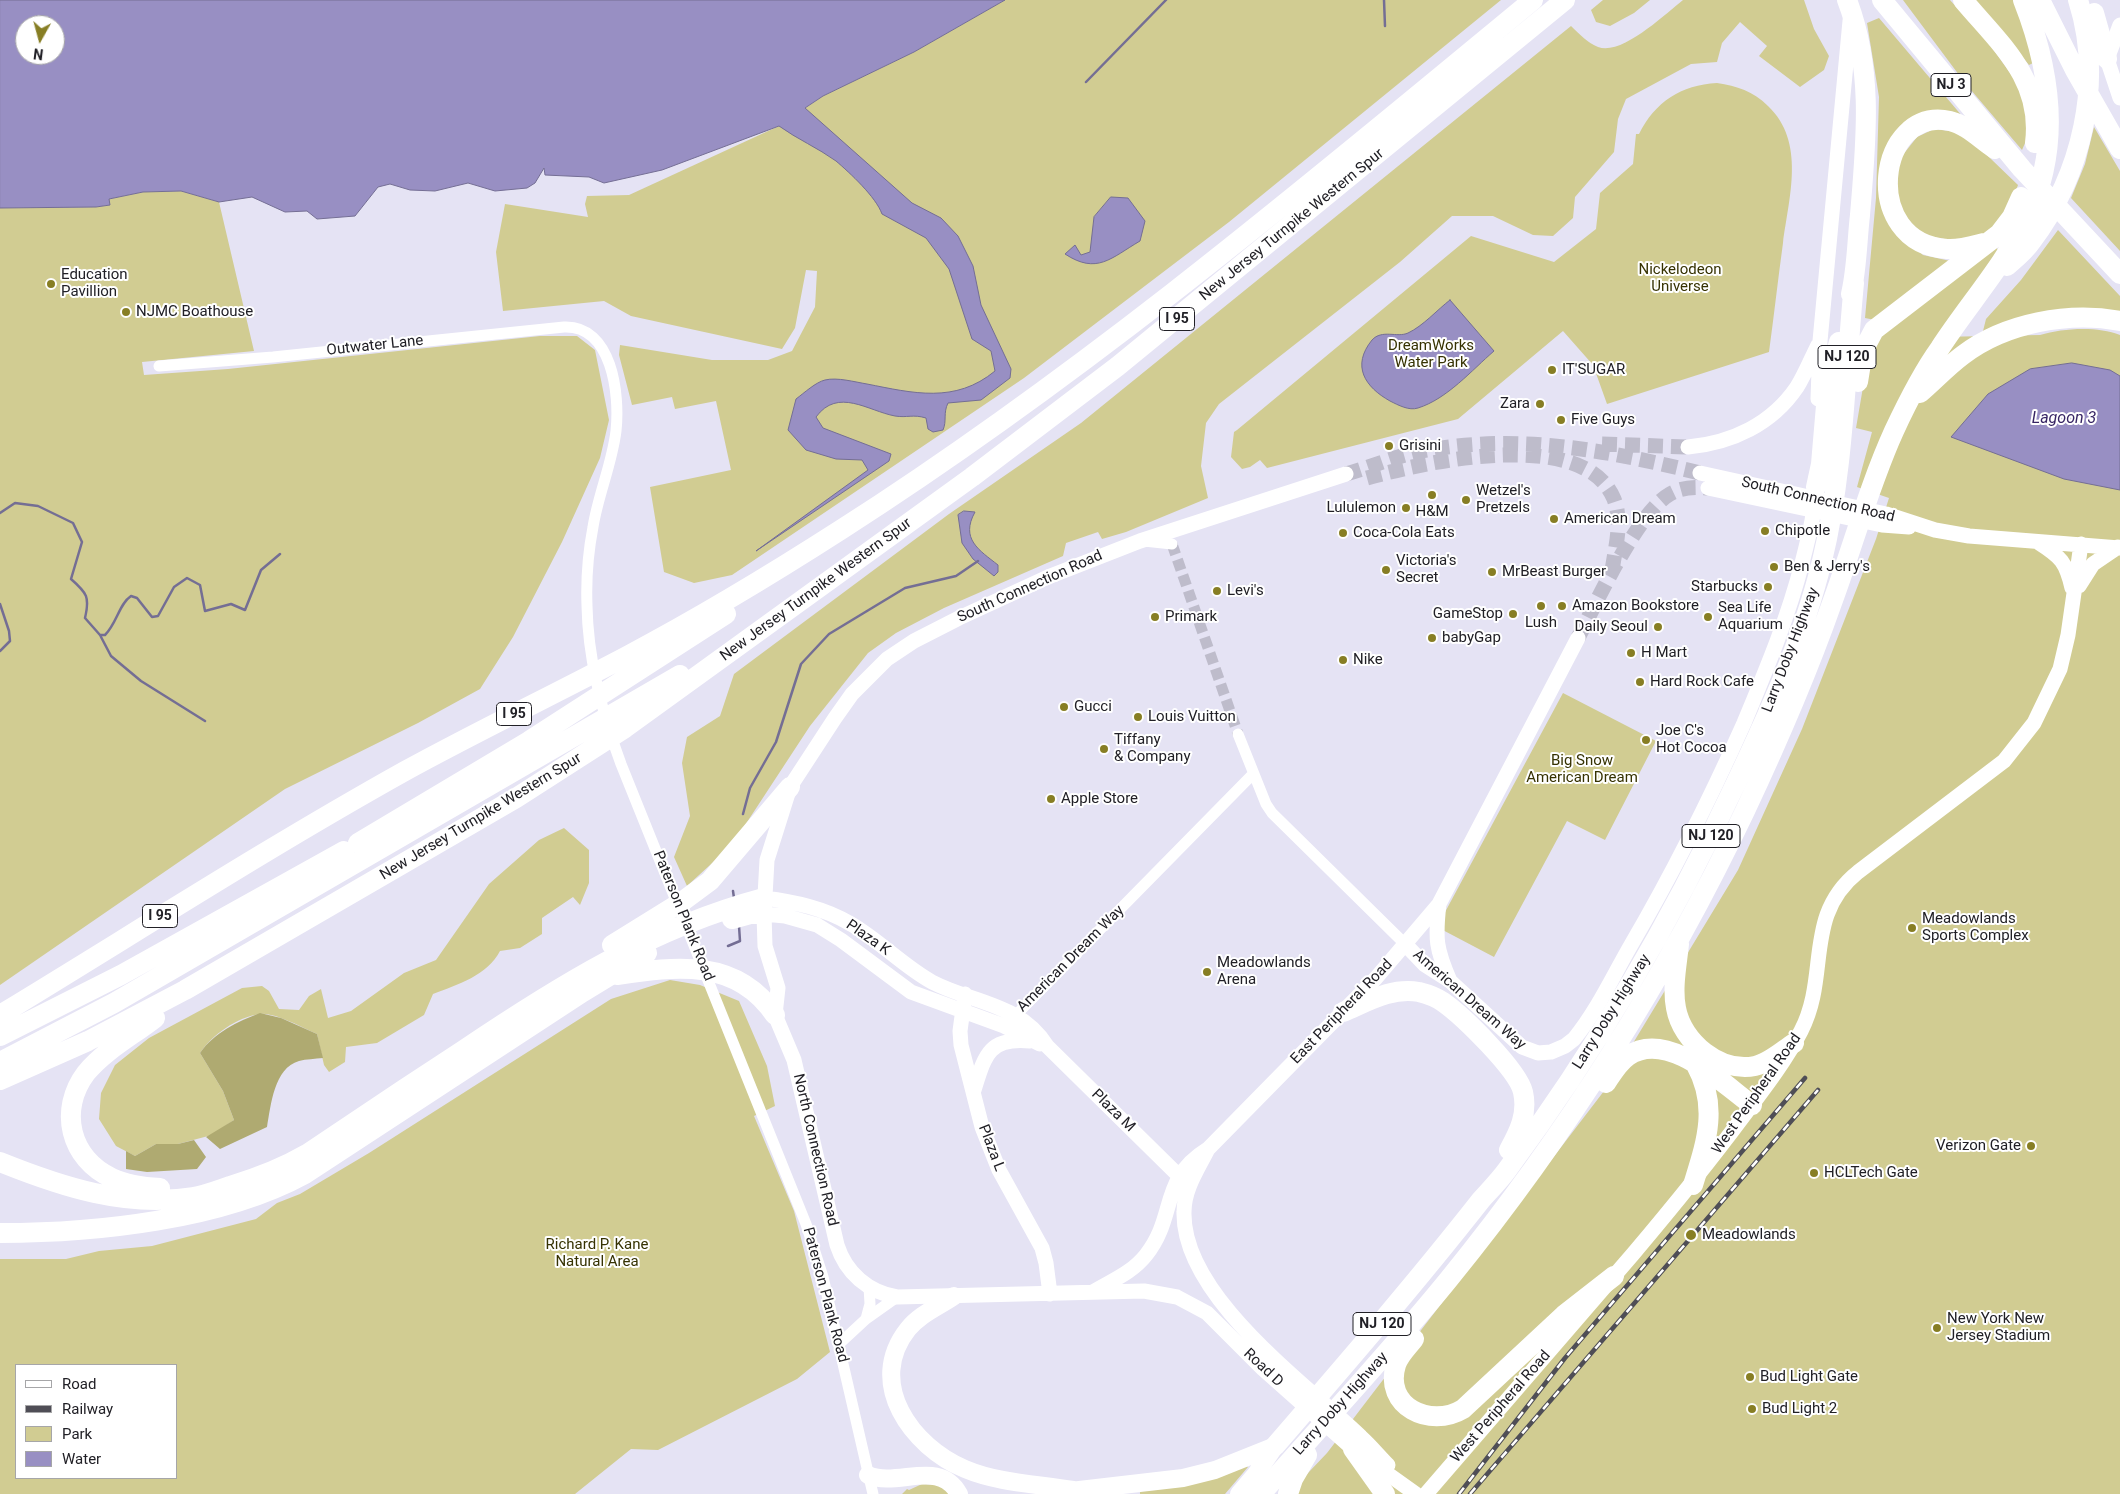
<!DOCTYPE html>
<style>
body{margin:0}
#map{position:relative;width:2120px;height:1494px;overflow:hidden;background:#e5e3f4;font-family:Roboto,sans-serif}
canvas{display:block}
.legend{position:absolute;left:15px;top:1364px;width:162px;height:115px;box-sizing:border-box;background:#fff;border:1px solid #a6a6a8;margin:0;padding:6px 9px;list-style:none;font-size:15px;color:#212026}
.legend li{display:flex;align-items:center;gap:10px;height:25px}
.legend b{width:25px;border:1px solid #a6a6a8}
.north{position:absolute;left:15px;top:15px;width:50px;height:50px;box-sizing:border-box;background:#fff;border:1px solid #a6a6a8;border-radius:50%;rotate:187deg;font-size:14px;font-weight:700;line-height:20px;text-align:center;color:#212026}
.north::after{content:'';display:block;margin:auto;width:18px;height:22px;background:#877e24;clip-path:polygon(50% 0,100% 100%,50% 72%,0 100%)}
</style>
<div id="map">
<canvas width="2120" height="1494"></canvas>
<ul class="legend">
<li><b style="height:6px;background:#fff"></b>Road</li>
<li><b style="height:6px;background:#4f4e56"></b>Railway</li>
<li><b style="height:14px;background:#d1cc92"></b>Park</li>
<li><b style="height:14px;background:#988fc3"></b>Water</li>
</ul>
<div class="north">N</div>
</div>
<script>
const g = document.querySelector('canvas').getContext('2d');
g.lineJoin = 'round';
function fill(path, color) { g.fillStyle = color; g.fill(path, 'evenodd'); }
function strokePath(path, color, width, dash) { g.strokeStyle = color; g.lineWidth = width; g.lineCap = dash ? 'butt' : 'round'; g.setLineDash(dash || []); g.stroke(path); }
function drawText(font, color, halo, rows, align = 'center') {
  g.font = font + ' Roboto,sans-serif'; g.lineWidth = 4; g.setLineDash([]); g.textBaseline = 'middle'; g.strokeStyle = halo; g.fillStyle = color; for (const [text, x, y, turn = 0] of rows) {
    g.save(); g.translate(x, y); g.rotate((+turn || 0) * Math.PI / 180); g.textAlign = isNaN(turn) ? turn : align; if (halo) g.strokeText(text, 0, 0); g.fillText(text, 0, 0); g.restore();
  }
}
fill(new Path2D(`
 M1005,0H1501L1229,222L1024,378L732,575L694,583L664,572L650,487L731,470L716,401L675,409L672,397L632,405L619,355L620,345L712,360H768L792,351L815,307L817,271L806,270L795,328L782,349L631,316L604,301L503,311L496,252L505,204L588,217L585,204L587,196L629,195L779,126L823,96L914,52Z
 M1603,0H1650L1634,13L1610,26L1596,22L1591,10Z
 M1683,0H1804L1814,29L1829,56L1824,70L1800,87L1759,56L1767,46L1740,22L1722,43L1717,62L1691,64L1626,99L1618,119L1614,152L1575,197L1573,218L1553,236L1533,235L1493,216H1452L1400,262L1219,404L1206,423L1201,466L1208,498L1126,532L1102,539L1098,532L1066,543L1063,556L944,608L896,633L868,653L810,726L732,845L687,886L674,857L690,816L682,763L687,737L720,716L734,674L949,514L1081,423L1571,26C1579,34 1588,43 1598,47C1622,56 1665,14 1683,0Z
 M1903,0H1950L1988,42L2023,91L2029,134L2022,150L1965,83Z
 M1974,0H2017L2037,61L2029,65Z
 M1879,18L1968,123L1960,119L1892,142L1897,231L1923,255L1955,262L1875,320L1865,318L1876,198L1879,97L1867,23Z
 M1717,83C1737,86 1753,91 1768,106C1806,142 1789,197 1783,243C1778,279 1774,315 1769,352L1607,404L1593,365L1563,331L1458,419L1267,468L1260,460L1250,467L1242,469L1231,457L1234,432L1237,430L1471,236L1554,262L1596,229L1600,193L1633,164L1636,134H1639C1655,102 1681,85 1717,83Z
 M2094,127L2120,171V251L2071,198L2085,164Z
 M1934,129L1964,133L2018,185L2006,217L1994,231L1964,242L1925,236L1906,219L1897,202L1898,161L1917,137Z
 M181,191L219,202L254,351L142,362L144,375L228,369L540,336H577L595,350L609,420L600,458L562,542L513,637L480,689L418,723L285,789L0,985V208L96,207L109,205V199L143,192Z
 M2058,230L2120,296V315L1983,331L1986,319L2021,280Z
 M1996,246L1998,250L1938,337L2040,335C2064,328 2097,326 2120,335V1494H1288L1327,1453L1604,1091L1738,870L1802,729L1876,539L1889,498L1857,487L1872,432L1856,428L1868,358L1878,336Z
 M1563,693L1656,741L1605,840L1567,821L1494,957L1437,927Z
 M564,828L589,850V883L580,905L573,897L542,918V934L520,948L500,951C488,975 457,985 433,994L424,1015L377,1043L346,1047L345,1062L329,1072L324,1065L317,1034C303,1028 274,1012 260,1014C237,1017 212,1035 200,1053L223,1091L234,1120L212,1135L178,1144H156L135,1156L116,1146L99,1119L101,1093L115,1065L149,1038L242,988L262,986L269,991L279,1009L299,1010L309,996L321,989L328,1018L351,1011L404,973L436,960L489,884L539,840Z
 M670,980L700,985L739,1001L767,1066L775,1106L754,1116L794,1211L830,1352L797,1379L658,1450L631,1449L575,1494H0V1259H66L99,1251L152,1246L256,1219L277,1203L300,1194L369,1153L611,999ZM16,1365H176V1478H16Z
 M1246,1465L1248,1467L1225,1494H1140V1491Z
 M922,1484L939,1485L951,1494H902L907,1489L909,1490Z`), '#d1cc92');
fill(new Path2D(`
 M260,1013L281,1018L317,1034L323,1058C315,1059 306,1059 299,1061C274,1068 271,1105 267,1127L220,1149L206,1137L234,1120L223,1091L200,1053C215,1032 237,1022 260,1013Z
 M194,1140L206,1157L197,1169L147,1172L126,1169V1151L135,1156L156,1144H178Z`), '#afaa71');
const water = new Path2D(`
 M0,0H1005L914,52L823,96L805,108L912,203L941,218L958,236L973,266L981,305L1011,369L1010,378L981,400L948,403C943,413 947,421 943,430L933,432L928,429L926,418C913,414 907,418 895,416C868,411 838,387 816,417L823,428L891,454L889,461L756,551L868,470L862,460L836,459L806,450L788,430L796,399C804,393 816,382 825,380C837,377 855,382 867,384C913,393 955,404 995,371L991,351L972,339L949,269L926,238L882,214C876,197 850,173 836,161C818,148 797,139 779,126L662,170L604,183L589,177L545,175L544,168L535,183L527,188L495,191L468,183L435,191L410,190L390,184L378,187L355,216L317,219L307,211L285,212L252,197L219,202L181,191L143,192L109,199L110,205L96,207L0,208ZM25,25H55V55H25Z
 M1111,197L1128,198L1145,221L1140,241C1111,258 1097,275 1065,254L1075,245L1081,255L1090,252L1094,217Z
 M1450,300L1494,351C1472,370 1447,399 1418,408C1409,411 1398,405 1390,401C1365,387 1351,366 1372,340C1382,329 1397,338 1408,333C1423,326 1437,310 1450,300Z
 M2072,363L2110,370L2120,376V490L2064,479L1951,437L1988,394L2030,369Z
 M964,511L975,512C960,539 979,550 998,565V572L994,576L973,559L962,543L958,515Z`);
fill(water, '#988fc3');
strokePath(water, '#746e94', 1);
strokePath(new Path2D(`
 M1384,0L1385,26
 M1086,82L1166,0
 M0,513L15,503L38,506L73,523L82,542L71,579C87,593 90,597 85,618L100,635L111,656L141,681L205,721
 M0,604L9,631L10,641L0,651
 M100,635H105C117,623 119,604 131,596L137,598L152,617L158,616L174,587L187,578L200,585L205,611L231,604L245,610L261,570L280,554
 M743,814L750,788L776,742L801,664L829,634L905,588L956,576L978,561
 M733,891L734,898
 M728,946L740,941L739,926`), '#746e94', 2.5);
strokePath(new Path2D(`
 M1172,544L1238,734`), '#bebccb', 11, [11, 5.5]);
strokePath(new Path2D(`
 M1602,444L1688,447
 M1346,474C1371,467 1396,456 1422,451C1521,433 1604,450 1700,473
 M1367,478C1425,462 1584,426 1614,499C1623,522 1615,548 1612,571
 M1578,638C1596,603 1638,512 1670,494C1682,487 1695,487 1708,488`), '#bebccb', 15, [15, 8]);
strokePath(new Path2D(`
 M159,366L273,357L564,327C612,325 620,394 616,431C612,464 598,495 593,527C588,553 586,580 587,606C588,661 602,713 621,764L806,1224L823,1277L873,1494
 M1144,541L1172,544
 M1238,734L1266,804L1272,813L1405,944
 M1015,1016L1253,774
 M866,1319L870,1304L869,1287
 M839,1344L866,1319L897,1297`), '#fff', 11);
strokePath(new Path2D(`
 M2120,25L2107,59L2120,98
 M1818,399L1820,341L1850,21
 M1688,447C1732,443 1772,424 1797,387C1805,374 1811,359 1818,345
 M1700,473L1886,514L1935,530L1969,536L2120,548
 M1346,474L1140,541L1048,577L959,618L914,641L887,659L852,694L835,718L790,787L767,860L764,914L765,946L778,988L775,1015L794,1060L837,1245C846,1273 868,1292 897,1297L1144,1291L1177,1297L1207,1313L1263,1369L1353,1449L1416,1494
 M1708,488L1882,525L1909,527
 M2039,543C2061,557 2066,562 2072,588
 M2079,586L2093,564L2118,547
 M764,898C795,902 824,908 851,924C880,941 903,966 932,982C972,1003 1020,1003 1047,1046L1179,1176
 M1439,904C1435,939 1436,949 1450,981
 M764,914L785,916L817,925L841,940L911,992L1004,1026L1040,1044
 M1405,944L1425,965L1450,981L1522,1047L1538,1053L1551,1052L1565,1046L1574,1039C1597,1011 1613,976 1631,945C1673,873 1710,799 1744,723C1766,670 1788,618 1802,563C1809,536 1817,505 1816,477
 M965,994L960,1031L961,1045L982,1127L999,1170L1042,1248L1046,1263L1050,1294
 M974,1090C985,1055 989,1037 1030,1041
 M1208,1149C1198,1169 1184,1189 1184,1212C1182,1296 1306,1384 1361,1437C1371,1446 1379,1456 1388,1465
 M1093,1292C1111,1281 1132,1273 1146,1255C1177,1216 1159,1179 1208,1149L1376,978L1439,904L1578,638
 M1426,1494C1496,1414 1565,1334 1633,1254C1671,1209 1707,1165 1742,1118C1763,1090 1785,1062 1801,1031C1830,975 1803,916 1858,872L2004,761L2034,723L2060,669L2068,635L2081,544`), '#fff', 15);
strokePath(new Path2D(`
 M954,1296C938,1307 920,1314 908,1329C865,1383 912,1447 965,1469C998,1483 1037,1484 1073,1490
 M868,1475C898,1488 939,1458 959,1494
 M1062,1492L1183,1478L1215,1470L1275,1446
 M1239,1494L1256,1474L1275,1446`), '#fff', 18);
strokePath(new Path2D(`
 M1847,0C1874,70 1866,142 1860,215C1857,241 1857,268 1851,294
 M1882,0L2022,169L2120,274
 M1963,0C2000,44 2043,79 2035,143
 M2040,0L2075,70L2120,149
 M2094,13L2107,59
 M1984,243C1972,246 1959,250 1947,249C1859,243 1877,105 1950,121C1967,125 1981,140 1995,149
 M2007,266C2015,259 2025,251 2031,242C2082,175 2104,81 2078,0
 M1858,382L1863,351L1874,330L1999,234L2012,217L2021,197
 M1920,393C1934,381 1948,366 1963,355C2005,323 2069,311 2120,321
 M1816,487L1821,464L1828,382L1839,342
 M358,843L529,741L726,614
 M732,919L750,914H764
 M1679,944C1677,964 1672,988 1676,1008C1682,1042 1720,1073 1755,1066C1769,1063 1782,1051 1794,1043
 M612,945L683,901L710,881L790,787
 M617,975C676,966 737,958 775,1015
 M1343,1012C1367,1002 1391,987 1419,992C1427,994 1436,997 1443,1002C1463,1016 1518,1070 1523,1092C1528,1114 1519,1132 1509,1150
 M0,1015C135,933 267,848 405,771C478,731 553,695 627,656C701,617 772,574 842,529C1087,372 1309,185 1533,0
 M155,1018C132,1036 105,1050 86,1073C58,1110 70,1159 112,1178C127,1185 144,1187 160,1188
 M0,1036L121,975L344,851
 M0,1062L114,1003L680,675
 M0,1080L88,1041L185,990L516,798L625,728L972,477L1118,366L1565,0
 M1606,1083C1612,1074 1618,1063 1628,1056C1667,1029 1722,1083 1752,1105
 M0,1162C62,1187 126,1208 193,1197C206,1195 218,1190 230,1186C257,1178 283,1168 307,1154C359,1119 410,1085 462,1051C557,987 651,928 764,898
 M1693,1185C1706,1143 1719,1107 1696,1065
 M0,1233C95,1233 221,1220 305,1174L583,992L647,953
 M1414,1339C1408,1347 1399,1355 1396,1365C1383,1406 1430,1429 1463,1409L1564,1315L1614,1276
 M1275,1446C1345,1365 1415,1284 1481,1200C1490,1190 1499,1181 1507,1170C1596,1050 1672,920 1735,785C1769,713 1803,639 1822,561C1844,471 1845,375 1854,283
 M1353,1449L1385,1494
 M1261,1494C1324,1422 1389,1353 1449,1279C1566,1135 1666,977 1745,811C1777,743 1807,674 1832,603C1853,546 1869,486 1894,431C1907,403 1922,373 1940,348C1968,305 2004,265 2027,218C2062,147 2051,71 2023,0
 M1288,1494L1293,1479L1307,1455`), '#fff', 20);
const rail = new Path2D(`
 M1459,1494L1565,1358L1805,1078
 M1470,1494L1818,1090`);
strokePath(rail, '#4f4e56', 4.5);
strokePath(rail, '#fff', 2.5, [8]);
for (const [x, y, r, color] of [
 [51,284,5,"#877e24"],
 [126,312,5,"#877e24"],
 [1552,370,5,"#877e24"],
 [1540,404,5,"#877e24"],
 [1561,420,5,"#877e24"],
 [1389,446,5,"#877e24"],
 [1432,495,5,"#877e24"],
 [1466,500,5,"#877e24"],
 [1406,508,5,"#877e24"],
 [1554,519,5,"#877e24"],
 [1765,531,5,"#877e24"],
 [1343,533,5,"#877e24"],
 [1774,567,5,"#877e24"],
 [1386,570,5,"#877e24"],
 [1492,572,5,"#877e24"],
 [1768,587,5,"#877e24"],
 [1217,591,5,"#877e24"],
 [1541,606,5,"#877e24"],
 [1562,606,5,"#877e24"],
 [1513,614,5,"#877e24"],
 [1155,617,5,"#877e24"],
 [1708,617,5,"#877e24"],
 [1658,627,5,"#877e24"],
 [1432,638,5,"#877e24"],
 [1631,653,5,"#877e24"],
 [1343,660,5,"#877e24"],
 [1640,682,5,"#877e24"],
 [1064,707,5,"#877e24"],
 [1138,717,5,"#877e24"],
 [1646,740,5,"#877e24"],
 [1104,749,5,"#877e24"],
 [1051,799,5,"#877e24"],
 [1912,928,5,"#877e24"],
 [1207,972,5,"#877e24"],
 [2031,1146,5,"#877e24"],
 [1814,1173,5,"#877e24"],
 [1691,1235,6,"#877e24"],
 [1937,1328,5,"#877e24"],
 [1750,1377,5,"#877e24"],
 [1752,1409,5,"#877e24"]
]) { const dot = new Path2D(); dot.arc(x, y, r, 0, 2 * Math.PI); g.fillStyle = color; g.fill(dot); strokePath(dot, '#fff', 2); }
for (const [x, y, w] of [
 [1951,85,40],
 [1177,319,35],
 [1847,357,58],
 [514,714,35],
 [1711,836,58],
 [160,916,35],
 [1382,1324,58]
]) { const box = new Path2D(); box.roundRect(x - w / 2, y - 11.5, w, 23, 4); g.fillStyle = '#fff'; g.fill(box); strokePath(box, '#212026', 1); }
drawText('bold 14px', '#212026', null, [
 ["NJ 3",1951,85],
 ["I 95",1177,319],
 ["NJ 120",1847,357],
 ["I 95",514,714],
 ["NJ 120",1711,836],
 ["I 95",160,916],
 ["NJ 120",1382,1324]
]);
drawText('15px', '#212026', '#fff', [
 ["New Jersey Turnpike Western Spur",1292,225,-39],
 ["Outwater Lane",375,346,-6],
 ["South Connection Road",1818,500,13],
 ["South Connection Road",1030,587,-24],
 ["New Jersey Turnpike Western Spur",816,590,-36],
 ["Larry Doby Highway",1791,650,-69],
 ["New Jersey Turnpike Western Spur",481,817,-31],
 ["Paterson Plank Road",683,916,68],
 ["Plaza K",868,938,35],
 ["American Dream Way",1071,959,-45],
 ["American Dream Way",1469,1000,41],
 ["East Peripheral Road",1342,1012,-46],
 ["Larry Doby Highway",1612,1012,-58],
 ["West Peripheral Road",1757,1094,-55],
 ["Plaza M",1113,1111,44],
 ["Plaza L",991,1148,69],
 ["North Connection Road",815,1150,77],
 ["Paterson Plank Road",825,1295,75],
 ["Road D",1263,1368,43],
 ["Larry Doby Highway",1341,1404,-48],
 ["West Peripheral Road",1501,1407,-49]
]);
drawText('15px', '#363202', '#fff', [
 ["Nickelodeon",1680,270],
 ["Universe",1680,287],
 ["DreamWorks",1431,346],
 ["Water Park",1431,363],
 ["Big Snow",1582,761],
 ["American Dream",1582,778],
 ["Richard P. Kane",597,1245],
 ["Natural Area",597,1262]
]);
drawText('15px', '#212026', '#fff', [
 ["Education",61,275],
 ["Pavillion",61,292],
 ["NJMC Boathouse",136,312],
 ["IT'SUGAR",1562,370],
 ["Zara",1530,404,"right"],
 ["Five Guys",1571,420],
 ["Grisini",1399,446],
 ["Wetzel's",1476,491],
 ["Pretzels",1476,508],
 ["Lululemon",1396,508,"right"],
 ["H&M",1432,512,"center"],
 ["American Dream",1564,519],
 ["Chipotle",1775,531],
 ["Coca-Cola Eats",1353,533],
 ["Victoria's",1396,561],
 ["Secret",1396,578],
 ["Ben & Jerry's",1784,567],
 ["MrBeast Burger",1502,572],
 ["Starbucks",1758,587,"right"],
 ["Levi's",1227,591],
 ["Amazon Bookstore",1572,606],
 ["Sea Life",1718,608],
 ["Aquarium",1718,625],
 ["GameStop",1503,614,"right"],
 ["Primark",1165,617],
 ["Lush",1541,623,"center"],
 ["Daily Seoul",1648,627,"right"],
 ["babyGap",1442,638],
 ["H Mart",1641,653],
 ["Nike",1353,660],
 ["Hard Rock Cafe",1650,682],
 ["Gucci",1074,707],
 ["Louis Vuitton",1148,717],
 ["Joe C's",1656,731],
 ["Hot Cocoa",1656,748],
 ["Tiffany",1114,740],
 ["& Company",1114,757],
 ["Apple Store",1061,799],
 ["Meadowlands",1922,919],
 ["Sports Complex",1922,936],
 ["Meadowlands",1217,963],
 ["Arena",1217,980],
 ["Verizon Gate",2021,1146,"right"],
 ["HCLTech Gate",1824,1173],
 ["Meadowlands",1702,1235],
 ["New York New",1947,1319],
 ["Jersey Stadium",1947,1336],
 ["Bud Light Gate",1760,1377],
 ["Bud Light 2",1762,1409]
], 'left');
drawText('italic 16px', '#372564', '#fff', [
 ["Lagoon 3",2064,419]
]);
</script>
